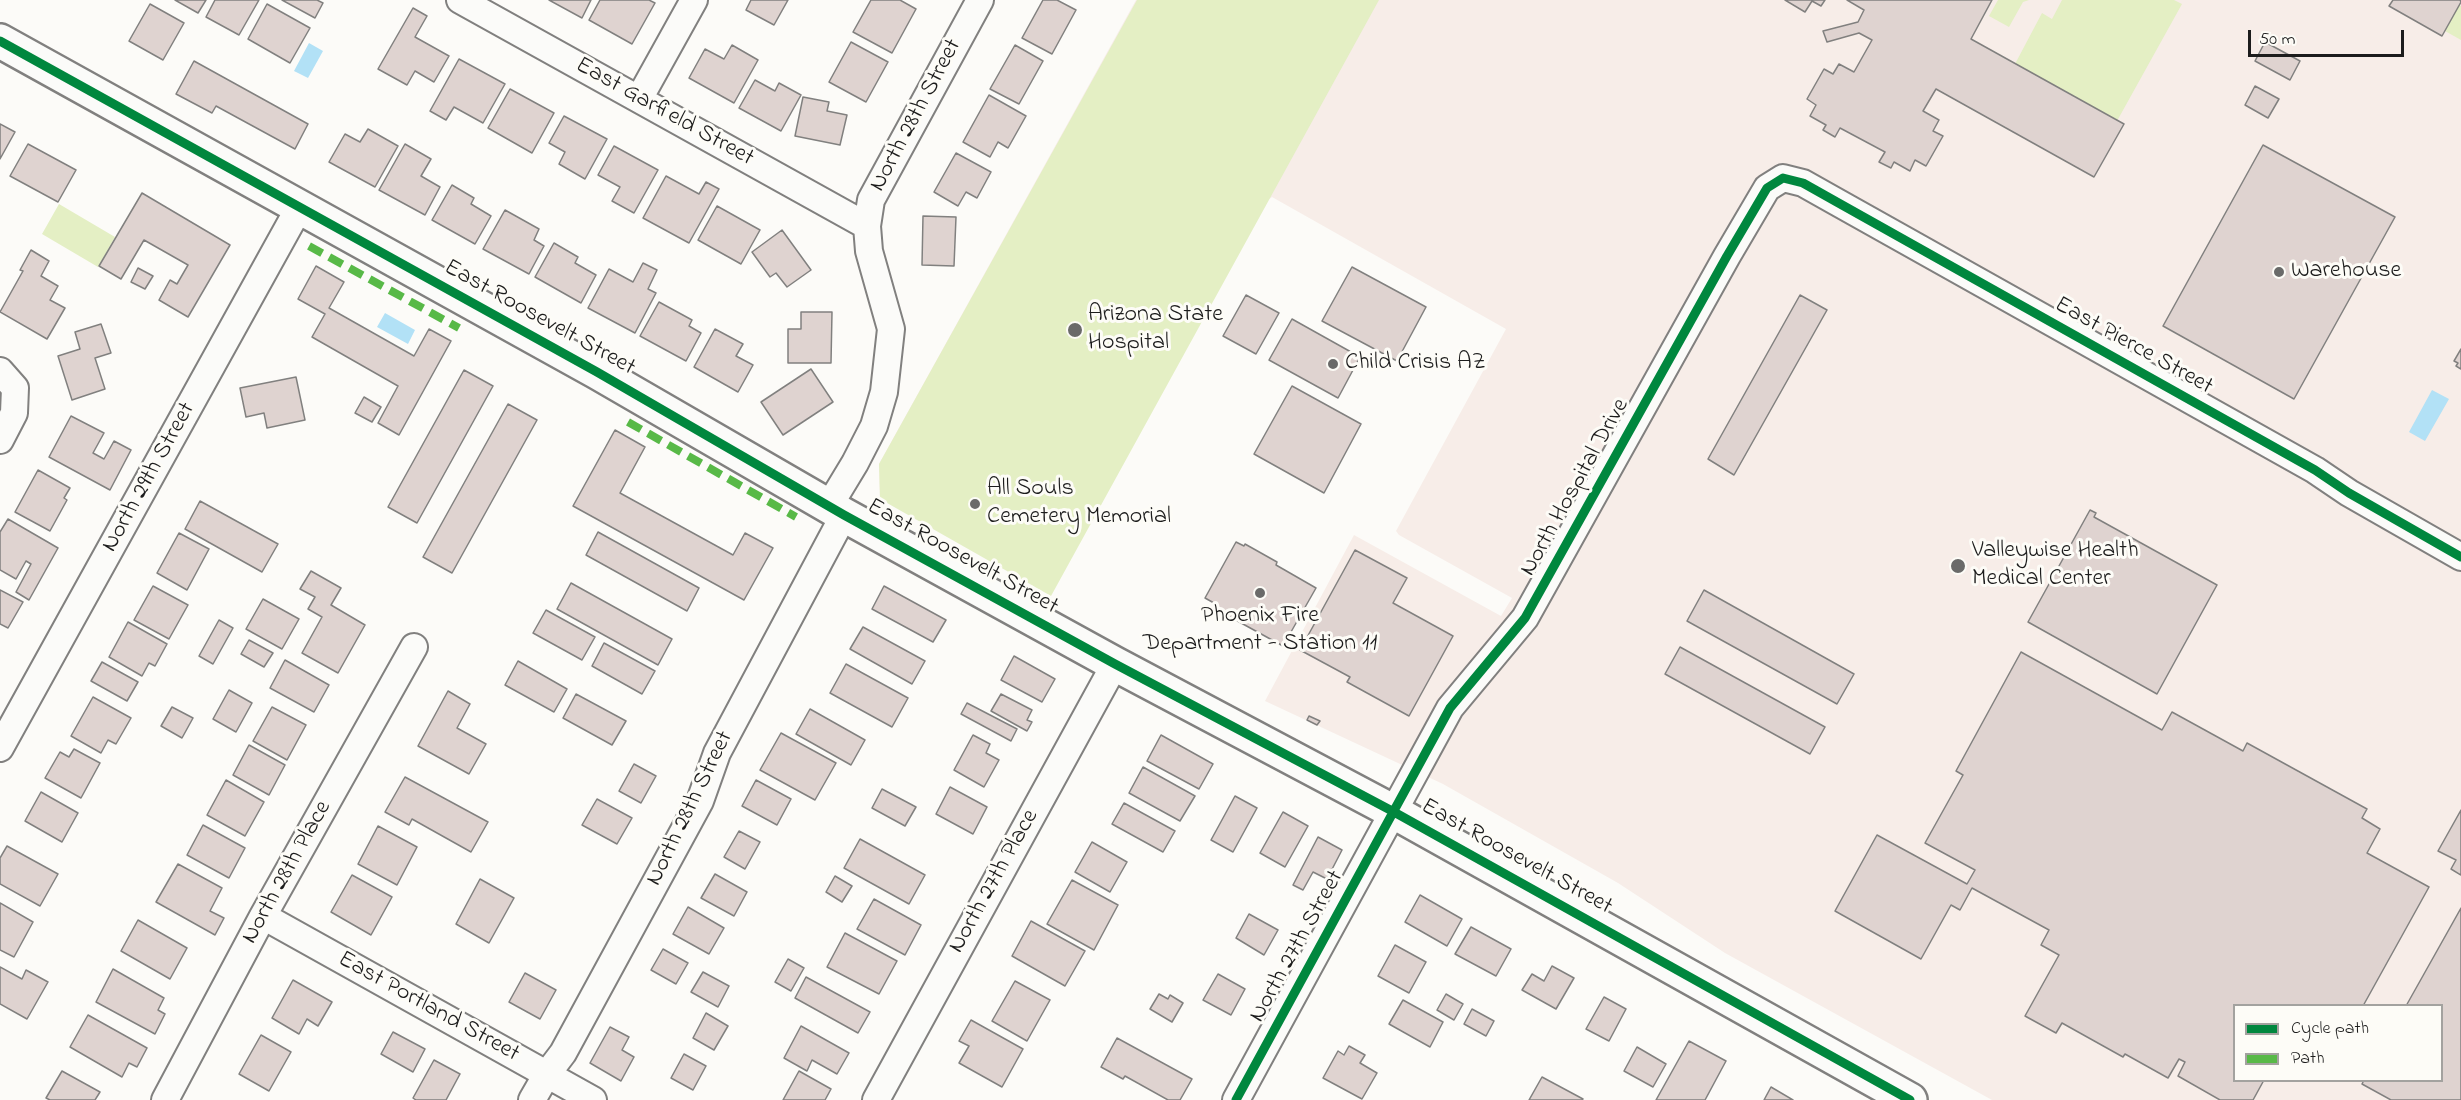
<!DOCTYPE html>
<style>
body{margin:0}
#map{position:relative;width:2461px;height:1100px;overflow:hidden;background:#fcfbf8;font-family:"Indie Flower",sans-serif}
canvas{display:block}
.legend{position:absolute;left:2233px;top:1004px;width:210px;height:78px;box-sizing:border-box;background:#fdfcf7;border:2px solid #a3a29f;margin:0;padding:8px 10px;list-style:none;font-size:18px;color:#1c1c1c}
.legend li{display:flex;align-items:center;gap:12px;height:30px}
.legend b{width:30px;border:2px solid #a3a29f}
.scale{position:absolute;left:2248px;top:30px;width:156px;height:27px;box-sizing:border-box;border:3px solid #1c1c1c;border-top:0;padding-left:8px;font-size:18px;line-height:21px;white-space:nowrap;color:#1c1c1c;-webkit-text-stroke:4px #fdfcf7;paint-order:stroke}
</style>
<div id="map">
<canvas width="2461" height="1100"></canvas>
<ul class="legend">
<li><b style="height:8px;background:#00873e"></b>Cycle path</li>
<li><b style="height:8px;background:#58b947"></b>Path</li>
</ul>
<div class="scale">50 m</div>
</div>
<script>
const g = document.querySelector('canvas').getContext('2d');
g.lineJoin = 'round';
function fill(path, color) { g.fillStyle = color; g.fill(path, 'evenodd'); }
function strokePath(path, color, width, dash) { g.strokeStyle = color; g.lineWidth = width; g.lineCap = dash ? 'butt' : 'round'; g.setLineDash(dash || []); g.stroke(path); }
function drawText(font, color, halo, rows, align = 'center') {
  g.font = font + ' "Indie Flower",sans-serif'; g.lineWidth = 6; g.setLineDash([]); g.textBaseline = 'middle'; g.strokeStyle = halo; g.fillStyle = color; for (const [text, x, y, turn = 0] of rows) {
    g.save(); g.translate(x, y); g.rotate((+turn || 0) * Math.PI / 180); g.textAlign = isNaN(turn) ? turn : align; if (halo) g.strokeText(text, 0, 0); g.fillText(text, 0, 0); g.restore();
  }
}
fill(new Path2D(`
 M1136,0H2461V1100H1992L1725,953L1618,883L1443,784L1265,701L1354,535L1501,616L1512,598L1399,535L1396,531L1506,329L1272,197L880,499L879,464ZM2234,1006H2442V1080H2234Z`), '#f7ede8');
fill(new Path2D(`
 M1137,0H1379L1051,596L880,499L879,464Z
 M1998,0H2029L2023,2L2009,27L1989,16Z
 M2062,0H2174L2182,4L2117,121L2015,64L2042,13L2052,19Z
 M2459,5L2461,6V40L2445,31Z
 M59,204L115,237L98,267L42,234Z`), '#e4efc4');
fill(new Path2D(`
 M309,43L323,51L308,78L294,71Z
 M385,313L415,330L408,344L377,327Z
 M2432,390L2449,399L2425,441L2409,432Z`), '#b2e1f6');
const building = new Path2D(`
 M175,0H206L198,13Z
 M215,0H259L239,35L206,17Z
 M282,0H317L323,3L315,18Z
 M549,0H591L582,18Z
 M600,0H649L655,3L632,44L589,20Z
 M751,0H788L774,25L746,10Z
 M871,0H900L916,9L892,53L853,32Z
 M1043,0H1057L1076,10L1052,54L1022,38Z
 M1785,0H1825L1821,6L1812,1L1805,12Z
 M1847,0H1992L1971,39L2124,124L2094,177L1936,89L1923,111L1939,120L1933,131L1943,136L1926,166L1915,160L1910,171L1894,162L1891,168L1879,162L1885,152L1840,128L1835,137L1823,130L1826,125L1810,116L1816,105L1807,99L1824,69L1833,74L1839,64L1854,72L1872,40L1859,33L1827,42L1823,31L1858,22L1864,10Z
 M2393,0H2460L2461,2L2442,36L2389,6Z
 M150,4L184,23L163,60L129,41Z
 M267,4L310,28L290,63L248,39Z
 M413,8L427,16L415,37L449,56L434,82L415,71L407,85L378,69Z
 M851,42L888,62L866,102L829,82Z
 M2265,42L2300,61L2290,80L2255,61Z
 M732,45L758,60L734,103L689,78L705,49L724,59Z
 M1015,45L1043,61L1019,104L990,89Z
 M459,59L505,84L483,123L454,107L446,120L430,111Z
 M194,61L308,124L295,149L216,106L212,113L176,94Z
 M755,80L775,91L779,83L801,95L781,131L739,108Z
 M2255,86L2279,99L2268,118L2245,105Z
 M510,89L554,113L532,153L488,128Z
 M989,95L1026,116L1008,148L998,142L990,157L963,142Z
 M803,97L829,102L827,111L847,115L840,145L795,136Z
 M564,116L607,139L585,179L559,164L565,152L549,143Z
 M0,124L15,132L0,159Z
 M368,129L398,146L375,187L329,162L345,134L360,142Z
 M28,144L76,170L58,202L10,176Z
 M405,144L431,159L421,176L440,187L425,215L379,190Z
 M2263,145L2395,217L2294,399L2163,326Z
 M614,146L658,170L634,213L612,201L620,187L598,175Z
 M956,153L991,172L977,198L966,192L958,206L934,192Z
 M666,176L699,194L706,182L719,189L689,243L643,218Z
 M452,185L474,198L471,204L491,216L475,244L432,220Z
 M142,193L230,245L188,317L159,300L170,280L177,284L188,265L144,240L121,279L99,266Z
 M717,206L760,230L741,264L698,240Z
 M505,210L539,229L534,240L544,246L529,274L483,249Z
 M923,216L956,217L954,266L922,265Z
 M782,230L811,270L787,287L776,273L770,277L752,252Z
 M554,243L578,257L575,263L596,275L581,303L535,277Z
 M31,250L49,261L41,276L58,286L50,300L65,308L47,339L0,312L23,271L20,270Z
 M643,263L657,270L648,289L656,293L635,333L588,308L609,269L633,282Z
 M316,266L344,282L329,308L414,356L429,329L451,341L399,435L378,423L398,386L312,337L325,314L298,299Z
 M1352,267L1426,307L1397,361L1322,321Z
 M138,268L153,276L145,289L131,282Z
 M1246,295L1279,313L1256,354L1223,336Z
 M1800,295L1827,310L1734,475L1708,459Z
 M659,302L692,320L689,326L701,333L686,361L640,336Z
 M801,312H832L831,363H788V329H801Z
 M1292,319L1360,357L1338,398L1269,360Z
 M101,324L111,353L95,358L105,389L72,400L58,356L80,349L75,332Z
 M715,329L743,344L736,356L753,365L738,392L694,367Z
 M2461,349V369L2456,366L2458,363L2454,361Z
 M811,369L833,402L783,435L761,402Z
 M464,370L493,386L417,523L388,507Z
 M296,377L305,420L267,428L264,413L246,417L240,388Z
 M1292,386L1361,424L1324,493L1254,454Z
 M364,397L381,407L372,422L355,413Z
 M508,404L537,420L452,573L423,557Z
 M71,416L104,433L93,453L104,459L114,441L131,450L110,490L49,457Z
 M615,430L645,447L620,493L733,555L745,533L773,548L744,600L573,506Z
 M38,470L70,488L64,498L67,500L50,531L15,512Z
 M200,501L278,544L262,572L185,529Z
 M2090,510L2096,513L2094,517L2217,585L2157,694L2028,622Z
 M8,519L58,548L29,600L16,592L31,564L26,561L16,579L0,570V532Z
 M598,532L699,588L687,611L586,555Z
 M179,533L209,549L187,590L157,573Z
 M1236,542L1244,546L1245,544L1277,562L1276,565L1316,588L1283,646L1212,607L1214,603L1205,598Z
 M1355,550L1407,578L1393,603L1453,636L1409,716L1347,682L1350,677L1300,650Z
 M311,571L341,588L331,605L365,625L338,673L302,653L322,617L308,609L315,597L300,589Z
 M571,583L672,639L658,665L557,609Z
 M153,586L188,605L169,639L134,620Z
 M884,586L946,620L933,642L872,609Z
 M0,590L23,602L8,628L0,624Z
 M1704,590L1854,674L1837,704L1687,621Z
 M263,599L299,619L282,649L246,629Z
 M546,610L595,637L582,660L533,633Z
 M219,620L233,628L213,664L199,656Z
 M128,622L167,644L155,666L149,663L142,676L109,657Z
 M863,627L925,661L912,684L850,649Z
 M249,640L273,653L264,667L241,654Z
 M604,643L655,671L642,694L592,666Z
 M1680,647L1825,727L1810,754L1665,674Z
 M2021,652L2162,730L2172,712L2243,751L2247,743L2367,809L2362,818L2380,829L2367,853L2429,887L2363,1006H2234V1080H2264L2253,1100H2220L2178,1076L2185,1062L2179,1059L2168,1078L2125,1054L2123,1057L2062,1023L2056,1033L2025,1016L2059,955L2041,945L2049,930L1972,888L1960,910L1951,905L1921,959L1835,911L1877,835L1967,884L1975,870L1925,843L1963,775L1956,771Z
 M1014,656L1055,679L1042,702L1001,680Z
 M285,660L329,685L314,712L270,688Z
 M518,661L567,689L554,712L505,685Z
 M102,662L138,682L127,701L91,681Z
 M846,664L908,698L892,727L830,693Z
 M229,690L252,703L236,732L213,719Z
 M448,691L470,704L457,728L486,744L469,774L418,746Z
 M576,694L626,721L612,745L563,718Z
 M1001,694L1032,710L1027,720L1032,722L1027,731L991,711Z
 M93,697L131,718L116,744L108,740L101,753L71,736Z
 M967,703L1017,729L1011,741L961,714Z
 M172,707L193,718L182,738L161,726Z
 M272,707L306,725L287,760L253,741Z
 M810,709L865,740L851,765L796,734Z
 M1309,716L1320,721L1317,725L1307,720Z
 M781,733L836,763L815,800L760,770Z
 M973,735L990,744L986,753L999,760L984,787L954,770Z
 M1161,735L1213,764L1199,789L1147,761Z
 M249,745L285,765L269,795L233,775Z
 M74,749L100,763L81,798L45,778L60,752L69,757Z
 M634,764L656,776L641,803L619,791Z
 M1143,767L1195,796L1180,821L1129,793Z
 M405,777L488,822L471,852L412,819L409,825L385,812Z
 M226,780L264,802L245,836L207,815Z
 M756,780L791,799L777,825L742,806Z
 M950,787L987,807L973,834L936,814Z
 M882,789L916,807L905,826L872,808Z
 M41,792L78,813L62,842L25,821Z
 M1235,796L1257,808L1233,852L1211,840Z
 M597,799L632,818L617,844L582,825Z
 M1124,803L1175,831L1163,852L1112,824Z
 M2461,810V875L2451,869L2456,860L2438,851Z
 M1283,812L1308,826L1285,867L1260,853Z
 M203,825L245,848L229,878L187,855Z
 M378,826L417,847L397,885L358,864Z
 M739,831L760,842L745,869L724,857Z
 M1318,837L1342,850L1327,879L1313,872L1303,890L1293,885Z
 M860,839L925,875L909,904L844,868Z
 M1092,842L1127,862L1110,892L1075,872Z
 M7,846L58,874L40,906L0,884V858Z
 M178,864L222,888L210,911L224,918L215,935L156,902Z
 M715,874L747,892L734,916L701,898Z
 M352,875L392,897L371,935L331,912Z
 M835,876L852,886L842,902L826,892Z
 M480,879L514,898L489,943L456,924Z
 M1072,880L1118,905L1094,950L1047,924Z
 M1420,895L1462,919L1447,946L1405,922Z
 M874,899L921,925L905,955L857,929Z
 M0,903L33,922L14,957L0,950Z
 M688,907L724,928L709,954L673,934Z
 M2461,908V1100H2391L2362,1084L2364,1080H2442V1006H2406Z
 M1249,914L1278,930L1264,955L1236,938Z
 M138,920L187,948L170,979L121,951Z
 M1031,921L1085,951L1065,986L1012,956Z
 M1471,927L1511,949L1496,976L1455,954Z
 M845,933L897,961L879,994L827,967Z
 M1395,945L1426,962L1409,993L1378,976Z
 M663,949L688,963L676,984L651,970Z
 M788,959L804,968L791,991L775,982Z
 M1552,966L1574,978L1556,1009L1522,990L1532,974L1544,981Z
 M0,967L22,979L26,970L48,982L27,1019L0,1004Z
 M113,969L164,998L158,1010L165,1014L155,1034L96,1002Z
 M703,972L729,986L718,1007L691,992Z
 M525,973L556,990L540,1019L509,1002Z
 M1218,974L1245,989L1231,1015L1203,1000Z
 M806,977L870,1012L858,1033L795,998Z
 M293,980L332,1002L318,1026L307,1019L299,1034L272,1018Z
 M1015,981L1050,1000L1027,1041L992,1021Z
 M1159,994L1168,999L1170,995L1183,1003L1172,1022L1150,1009Z
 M1446,994L1463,1004L1454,1020L1437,1010Z
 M1604,997L1626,1009L1609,1041L1586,1029Z
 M1403,1000L1443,1022L1430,1047L1389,1024Z
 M1472,1009L1494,1021L1486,1036L1464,1024Z
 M706,1013L728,1026L714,1050L693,1038Z
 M88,1015L147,1048L137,1067L129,1063L122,1077L70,1047Z
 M971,1020L1023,1049L1002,1087L959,1063L969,1046L959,1041Z
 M801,1026L849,1053L837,1074L812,1060L807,1071L784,1058Z
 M610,1027L629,1037L622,1050L634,1057L621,1081L590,1063Z
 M393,1032L425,1049L413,1072L381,1054Z
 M261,1035L291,1052L269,1091L239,1074Z
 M1117,1038L1192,1079L1180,1100H1168L1125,1076L1123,1079L1101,1067Z
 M1689,1041L1726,1061L1705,1100H1656Z
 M1349,1046L1365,1055L1360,1063L1377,1073L1362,1099L1323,1078L1338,1051L1344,1055Z
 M1637,1047L1666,1064L1653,1087L1624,1071Z
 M684,1054L706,1066L693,1090L671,1078Z
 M434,1060L460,1074L446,1100H416L413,1098Z
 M62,1071L100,1092L95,1100H50L46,1098Z
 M799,1071L831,1089L825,1100H783Z
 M1542,1077L1583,1099L1582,1100H1529Z
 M1771,1087L1793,1100H1764Z`);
fill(building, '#dfd3d0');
strokePath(building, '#81807f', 1.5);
const street = new Path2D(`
 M460,0L867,226
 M639,99L694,0
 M0,371L15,388L14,413L0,440
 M829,506L855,463L874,426L884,392L891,329L869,251L867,226L871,200L980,0
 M0,748L299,208
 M263,916L593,1100
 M165,1100L263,916L414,647
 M532,1100L547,1074L563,1053L700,801L717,753L844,515
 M876,1100L1115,664
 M1236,1100L1450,708L1525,618L1727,256L1767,188L1783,178L1803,183L1835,201L2315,470L2349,493L2461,557`);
const secondary = new Path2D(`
 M0,41L597,372L844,515L1115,664L1394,812L1910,1100`);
strokePath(street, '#81807f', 30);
strokePath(secondary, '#81807f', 38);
strokePath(street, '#fbfbf9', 26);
strokePath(secondary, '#fbfbf9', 33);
strokePath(new Path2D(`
 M309,246L459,328
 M628,422L796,517`), '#58b947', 8, [15, 8]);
strokePath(new Path2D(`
 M0,41L597,372L844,515L1115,664L1394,812L1910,1100
 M1236,1100L1450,708L1525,618L1727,256L1767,188L1783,178L1803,183L1835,201L2315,470L2349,493L2461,557`), '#00873e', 9);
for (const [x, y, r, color] of [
 [2279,272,6,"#6a6a69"],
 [1075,330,8,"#6a6a69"],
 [1333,364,6,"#6a6a69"],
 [975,504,6,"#6a6a69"],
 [1958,566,8,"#6a6a69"],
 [1260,593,6,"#6a6a69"]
]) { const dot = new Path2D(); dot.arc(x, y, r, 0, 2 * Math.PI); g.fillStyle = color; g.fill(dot); strokePath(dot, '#fdfcf7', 2); }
drawText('24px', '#1c1c1c', '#fdfcf7', [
 ["East Garfield Street",664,113,29],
 ["North 28th Street",917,116,-62],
 ["East Roosevelt Street",539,319,29],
 ["East Pierce Street",2133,347,29],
 ["North 29th Street",150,478,-61],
 ["North Hospital Drive",1576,488,-61],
 ["East Roosevelt Street",962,558,29],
 ["North 28th Street",691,809,-64],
 ["East Roosevelt Street",1516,858,29],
 ["North 28th Place",288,873,-61],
 ["North 27th Place",995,882,-61],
 ["North 27th Street",1298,947,-61],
 ["East Portland Street",428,1008,29]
]);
drawText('24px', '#1c1c1c', '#fdfcf7', [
 ["Warehouse",2291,272],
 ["Arizona State",1088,316],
 ["Hospital",1088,344],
 ["Child Crisis AZ",1345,364],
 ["All Souls",987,490],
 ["Cemetery Memorial",987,518],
 ["Valleywise Health",1972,552],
 ["Medical Center",1972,580],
 ["Phoenix Fire",1260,617,"center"],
 ["Department - Station 11",1260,645,"center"]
], 'left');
</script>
